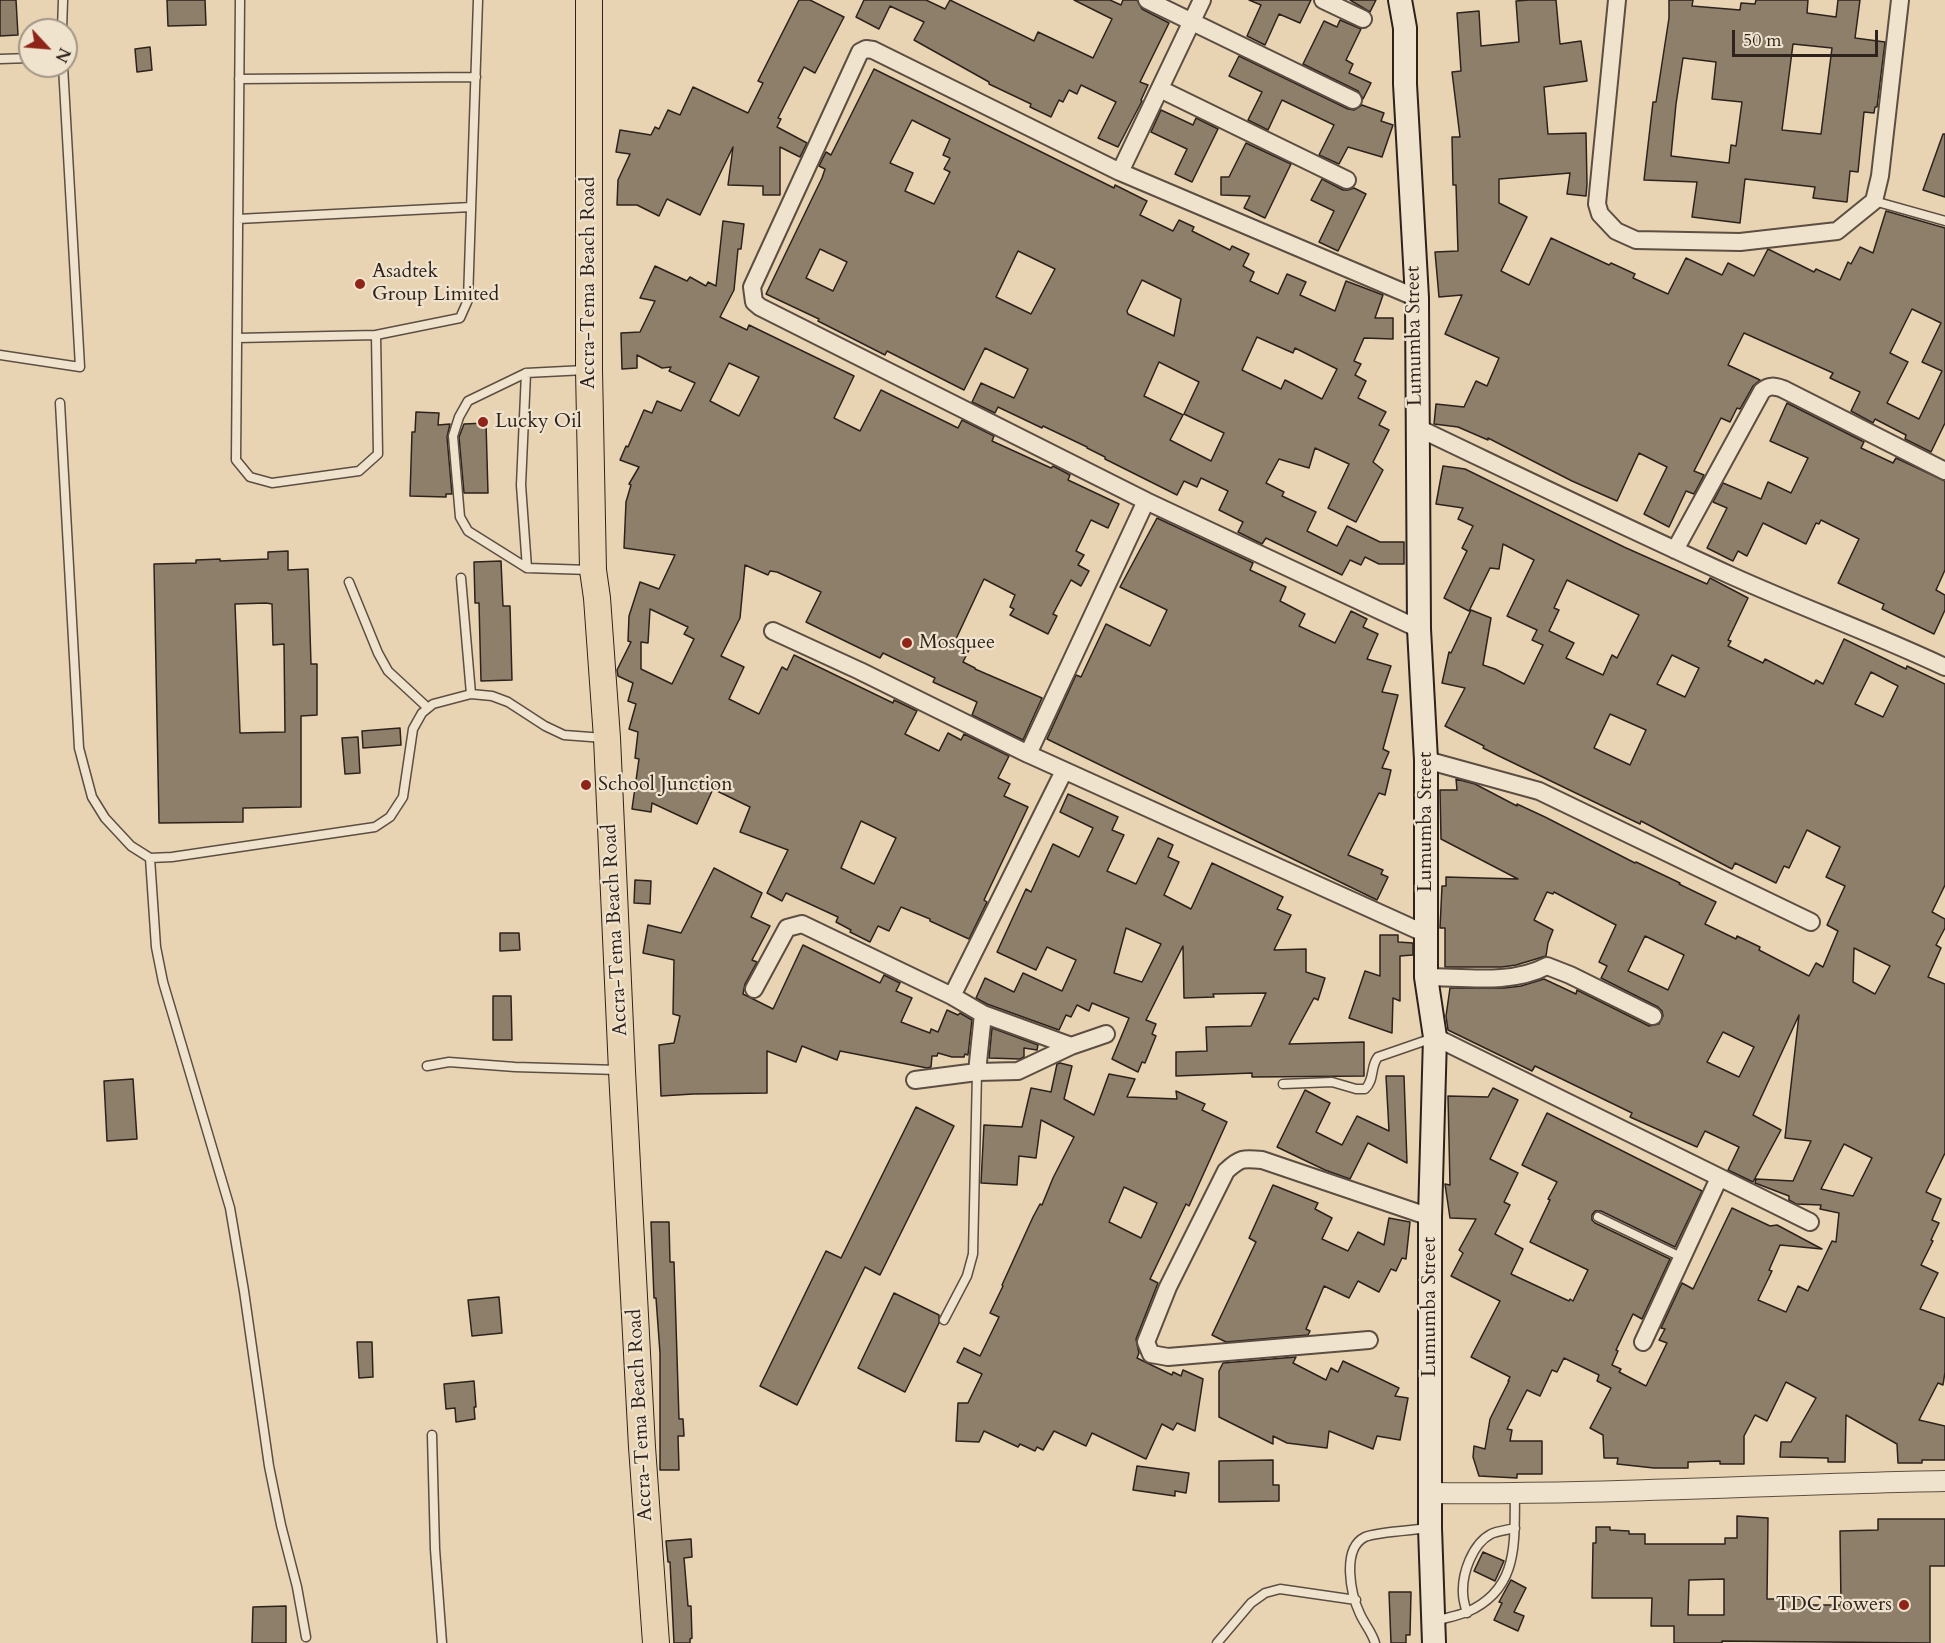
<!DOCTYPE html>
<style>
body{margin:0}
#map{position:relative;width:1945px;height:1643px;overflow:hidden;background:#e8d4b3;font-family:Cardo,serif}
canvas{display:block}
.north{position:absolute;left:18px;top:18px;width:60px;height:60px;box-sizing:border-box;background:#f0e3ce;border:2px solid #a29687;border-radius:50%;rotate:116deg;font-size:16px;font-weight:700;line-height:24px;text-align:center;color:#2d221c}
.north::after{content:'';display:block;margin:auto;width:21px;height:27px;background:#8f2418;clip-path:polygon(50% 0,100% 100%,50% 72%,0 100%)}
.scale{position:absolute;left:1732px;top:30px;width:146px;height:27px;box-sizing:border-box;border:3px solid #2d221c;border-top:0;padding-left:8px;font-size:18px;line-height:21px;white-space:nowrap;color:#2d221c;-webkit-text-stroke:4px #f0e3ce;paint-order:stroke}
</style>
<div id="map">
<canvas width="1945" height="1643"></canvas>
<div class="north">N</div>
<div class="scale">50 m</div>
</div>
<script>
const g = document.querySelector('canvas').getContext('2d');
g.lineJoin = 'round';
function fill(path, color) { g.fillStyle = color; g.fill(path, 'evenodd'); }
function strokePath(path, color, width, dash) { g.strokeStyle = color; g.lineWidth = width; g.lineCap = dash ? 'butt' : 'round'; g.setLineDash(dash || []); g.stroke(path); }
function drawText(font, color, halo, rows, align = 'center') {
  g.font = font + ' Cardo,serif'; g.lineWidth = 4.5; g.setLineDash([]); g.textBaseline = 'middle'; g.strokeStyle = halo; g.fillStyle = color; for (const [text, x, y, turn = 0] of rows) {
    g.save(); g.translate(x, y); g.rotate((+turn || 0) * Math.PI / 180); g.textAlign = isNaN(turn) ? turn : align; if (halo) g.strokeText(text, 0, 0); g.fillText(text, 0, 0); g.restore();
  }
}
const building = new Path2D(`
 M0,0H16L18,35L0,36Z
 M167,0H205L206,25L168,26Z
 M799,0H810L844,17L815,73L804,67L778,118L781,119L777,127L807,143L800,157L780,147V195H763V186L728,185L733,147L700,215L667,199L659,216L637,205H617L618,180L630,154L616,152L620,130L651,135L655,127L659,129L668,110L680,115L693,87L748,113L763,83L758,81Z
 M864,0H926L945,9L950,0L1034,41L1038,32L1093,58L1112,19L1074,0H1110L1121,5L1123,0H1137L1142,9L1169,23L1140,82L1148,85L1141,100L1142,101L1118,147L1098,138L1116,102L1081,85L1077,94L1069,90L1063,102L1059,100L1051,117L1030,107L1031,104L989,84V82L914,40L924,22L890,6L879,29L856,17Z
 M1249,0H1311L1300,23L1279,14L1265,45L1247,36L1261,5Z
 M1350,0H1376L1370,12Z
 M1529,0H1556L1560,44L1581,41L1587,81L1544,87L1548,134L1586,133L1587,184L1586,196L1567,194L1570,173L1499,179V203L1527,217L1501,271L1529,285L1551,238L1609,265L1611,263L1635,274L1633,278L1668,294L1686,258L1722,275L1728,263L1754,276L1768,249L1814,272L1816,269L1840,280L1848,262L1851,264L1860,247L1873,253L1886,211L1945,228V423L1931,452L1905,439L1906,435L1875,419L1873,423L1851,411L1860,392L1830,378L1833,373L1744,333L1728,365L1760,380L1753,386L1740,409L1737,408L1730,422L1721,418L1694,471L1704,475L1694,494L1686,491L1669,527L1644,514L1667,467L1639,453L1617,501L1572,481L1488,438V440L1458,427L1434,424L1436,404L1464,407L1476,381L1487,386L1499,358L1445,334L1462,295L1439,297L1435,252L1458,251L1456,185H1453L1452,137H1460L1452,72L1461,71L1457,13L1479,11L1481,46L1519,42L1516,1ZM1912,309L1941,323L1922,362L1942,371L1919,419L1887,403L1908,362L1890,353Z
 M1669,0H1693L1692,6L1740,10L1741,3L1755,4L1756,0H1808L1807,13L1836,17L1838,0H1860L1855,38L1885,42L1877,107H1875L1874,113L1864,112L1858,172L1850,171L1847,202L1813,198L1815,187L1745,179L1740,223L1692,217L1697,182L1644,180L1653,102H1656L1669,18ZM1793,44L1832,48L1821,134L1782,130ZM1683,58L1716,62L1712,99L1742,102L1736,146L1731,145L1729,163L1671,156L1676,104Z
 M1340,20L1361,29L1346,60L1353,64L1349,73L1371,83L1363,99L1358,91L1303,64L1324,21L1337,27Z
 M150,47L152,70L137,72L135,49Z
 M1239,56L1348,109L1354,110L1362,105L1384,113L1381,121L1393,125L1382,157L1348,147L1339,164L1319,155L1334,125L1282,100L1268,130L1248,120L1262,92L1229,76Z
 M874,69L1114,188L1115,185L1147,201L1140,215L1173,231L1179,220L1194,227L1192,231L1230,250L1232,246L1249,254L1243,266L1254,272L1250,281L1278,294L1287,274L1306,282L1300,295L1335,311L1346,281L1383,295L1375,318H1393V339L1364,338L1354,361L1361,364L1355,375L1366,381L1358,398L1386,412L1379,425L1389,430L1373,462L1383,470L1356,522L1328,508L1349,464L1315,448L1309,468L1279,459L1266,483L1284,492L1282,496L1316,512L1307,531L1337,546L1347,526L1380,542H1404V564H1379L1365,557L1361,565L1350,560L1342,575L1266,538L1262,544L1238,532L1243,522L1219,510L1228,491L1201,478L1197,487L1184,481L1177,495L1105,459V457L1087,448V447L1043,426L1042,428L998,407L995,413L972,402L981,383L1014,398L1028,369L985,348L964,390L887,351L885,355L818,321L819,319L766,294L822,178L825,169L819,166L826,152L831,155ZM912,120L950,139L943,155L950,158L944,169L950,172L934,204L905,191L913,173L890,163ZM820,249L847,262L833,291L806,278ZM1018,251L1055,269L1031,314L996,297ZM1142,280L1181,299L1174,336L1128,314L1127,311ZM1257,337L1293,353L1295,348L1337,369L1322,399L1285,380L1281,389L1242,370ZM1159,362L1199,382L1184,414L1224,433L1211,461L1170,440L1183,415L1144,396Z
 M1161,110L1193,125L1196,118L1218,129L1192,182L1175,174L1187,149L1151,132Z
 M1943,134H1945V197L1923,190Z
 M1246,143L1291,164L1265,218L1244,208L1250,196L1221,195V177H1229Z
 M1322,179L1343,190H1348L1354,188L1366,194L1338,251L1319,242L1334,211L1311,200Z
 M723,221L744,224L741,249H738L734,290L720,317L747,330L749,325L854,376L834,418L860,431L881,390L958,428L962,420L994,436L992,441L1051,468L1053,466L1070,475L1068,480L1119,504L1108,528L1091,520L1076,551L1084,555L1078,565L1089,571L1081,586L1071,580L1053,614L1057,616L1048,634L1010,615L1014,609L1010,607L1015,595L984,579L956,639L955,643L969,650L963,662L975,668V669L1042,698L1023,740L972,715L977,702L933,682L935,678L883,653L880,658L806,622L821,592L777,572L770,571L768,575L745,565L740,618L721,656L744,667L729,699L759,714L782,667L787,670L794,655L893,703L894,700L917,711L905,734L939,751L948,733L961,740L964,734L1009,756L998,778L1010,784L1004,796L1028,807L984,900L987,902L969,939L930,921V919L901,907L889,931L878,926L870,942L850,932L851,930L836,922L838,917L786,893L782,901L767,893L788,850L740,832L750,807L713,789L697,824L652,803L651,812L632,809L639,759L635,758L638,732L629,729L636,704L628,701L633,683L618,676L617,670L631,642L628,641L629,616L640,582L659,589L675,555L624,548L626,502L631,485L629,484L639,467L620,460L626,446L628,447L644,410L652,413L657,401L681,411L695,383L669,371L671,367L662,368L637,355V368L622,369L621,333L640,332L655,301L640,298L655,266L687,281L690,277L706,286L708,282L716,286ZM729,363L759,377L739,416L710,401ZM650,609L688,627L684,634L694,639L672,684L641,669V642L648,643ZM861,821L896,838L874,884L841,868Z
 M1787,403L1864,442L1861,448L1893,463L1896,458L1945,481V570L1936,590L1945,595V610L1934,634L1882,609L1884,604L1838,583L1859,539L1821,520L1819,524L1816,523L1806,544L1763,523L1747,556L1738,551L1733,561L1707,548L1727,508L1713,502L1723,483L1761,499L1768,482L1791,493L1808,458L1770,441Z
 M416,412L439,413L438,425L450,424L447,437L452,494H446V497L410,496L412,432H415Z
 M486,423L488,493H464L459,437L464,424Z
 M1443,466L1465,469L1624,547L1707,584L1710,578L1748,598L1728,640L1731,641L1728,646L1763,663L1765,659L1814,684L1816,680L1823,684L1844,639L1906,669L1907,666L1945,684V885L1932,912L1945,919V928L1936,945L1941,948L1928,977L1945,984V1153L1926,1192L1941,1199L1932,1220L1939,1223L1931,1240L1933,1241L1921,1265L1938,1273L1920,1309L1945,1318V1372L1943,1385L1938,1383L1919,1420L1945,1426V1460H1922V1463H1898L1897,1444L1846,1415L1845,1462H1828V1458L1780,1457L1781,1442H1791L1816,1398L1786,1382L1767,1421L1755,1415L1744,1436V1464H1720V1461L1688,1462V1468H1654L1617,1464L1618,1458H1604L1603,1435L1590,1428L1611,1388L1597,1381L1599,1375L1564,1358L1557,1372L1552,1370L1540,1396L1527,1390L1507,1429L1512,1430L1510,1441H1542V1474H1517V1478L1479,1476L1473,1457L1474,1446L1485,1449L1490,1419L1509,1381H1508L1510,1377L1471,1357L1500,1301L1451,1276L1463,1253L1459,1250L1476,1219L1450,1218L1445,1184L1450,1185L1448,1096L1488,1097L1493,1088L1518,1100L1490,1159L1518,1173L1504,1202L1510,1205L1495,1234L1523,1249L1511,1274L1569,1301L1570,1299L1573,1301L1588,1270L1530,1242L1550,1200L1548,1199L1557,1182L1522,1165L1547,1113L1702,1191L1675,1247L1601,1211H1595L1592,1215V1220L1595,1223L1670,1259L1642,1319L1633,1314L1616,1350L1618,1351L1612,1365L1621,1369L1619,1372L1646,1386L1667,1343L1659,1340L1665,1329L1661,1328L1682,1283L1693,1289L1732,1208L1770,1226L1777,1225L1822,1249L1780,1245L1769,1270L1772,1271L1758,1300L1786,1312L1798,1286L1808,1291L1832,1241L1836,1242L1839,1213L1820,1209L1821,1205L1796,1204L1789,1200V1196L1755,1183L1756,1179L1793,1181L1811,1141L1785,1138L1799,1015L1753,1115L1781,1130L1753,1182L1728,1170L1739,1147L1705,1131L1697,1147L1630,1117L1632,1113L1535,1066L1532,1071L1448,1030L1446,1016L1450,988H1504L1521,986L1544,979L1576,994L1577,990L1649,1026L1659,1024L1663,1016L1662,1011L1658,1007L1601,978L1607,966L1599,962L1616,925L1554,892L1553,894L1547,892L1534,920L1553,930L1548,943L1546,956L1516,965L1502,967H1445V928H1440L1442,886H1446V877L1518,879L1441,839L1440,790H1457L1456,779L1475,784L1517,806V804L1545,817L1635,863L1636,862L1680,883L1679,884L1716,902L1705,924L1736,939L1737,936L1760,947L1759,950L1809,976L1816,963L1823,967L1838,931L1827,925L1845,886L1826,877L1840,847L1807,830L1789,868L1784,866L1776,883L1735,863L1732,869L1641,821L1640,824L1499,756L1483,748L1484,746L1445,726L1465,688L1442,683L1449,652L1451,653L1471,610L1491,618L1483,665L1495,669L1524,684L1543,645L1532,640L1537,630L1507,616L1534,560L1503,544L1499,569L1490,568L1469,611L1444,598L1467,551L1462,548L1473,526L1458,519L1463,508L1436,504ZM1567,580L1639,615L1617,658L1612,655L1603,675L1566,658L1574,643L1549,631L1559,610L1554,608ZM1672,655L1699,668L1685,697L1657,684ZM1871,672L1898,686L1883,717L1855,704ZM1610,714L1646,730L1630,765L1594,748ZM1645,936L1684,955L1668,990L1628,971ZM1854,948L1890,966L1875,994L1853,982ZM1723,1032L1754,1047L1739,1077L1707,1062ZM1844,1144L1872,1158L1853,1196L1821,1189Z
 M1157,518L1253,563L1250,570L1286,587L1280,601L1305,614L1299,626L1335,643L1351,611L1367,619L1363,627L1378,634L1367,659L1391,666L1382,692L1398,695L1383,749L1389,752L1382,768L1391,770L1385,795L1379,793L1348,855L1383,870L1381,874L1388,877L1377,900L1047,739L1076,675L1081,677L1106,624L1150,646L1167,610L1120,587Z
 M288,551V570L308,569L311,664H317V715L301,716V807L243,808V822L159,823L154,564L196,563V560L220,559V561L268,559V552ZM266,603L272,604L273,645L284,644L285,732L240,733L235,604Z
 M501,561L503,606H510L512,680L481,681L479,603H475L474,562Z
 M400,728L401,745L363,748L362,731Z
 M358,737L360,773L345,774L342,738Z
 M1068,794L1118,817L1112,830L1124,835L1107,871L1136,884L1158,838L1173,845L1168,857L1179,862L1164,895L1191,909L1212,863L1283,897L1277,909L1291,915L1274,950L1306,949V972L1325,978L1318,1000L1314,998L1289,1044L1364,1042V1076L1252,1077V1073L1176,1076V1052L1207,1051L1206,1027L1251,1026L1266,993L1213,994L1214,997L1184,998L1183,946L1146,1020L1156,1024L1152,1034L1156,1036L1145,1063L1142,1062L1138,1072L1112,1059L1129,1018L1092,1003L1089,1011L1077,1005L1071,1017L1066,1015L1059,1030L987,1004L976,998L985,978L1014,992L1023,973L1062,991L1076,960L1047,947L1036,970L997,952L1026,889L1031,892L1053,844L1079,857L1093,828L1060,812ZM1126,928L1161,944L1142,982L1114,973Z
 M714,868L762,893L751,917L770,926L752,960L757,962L745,984L743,994L773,1009L803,945L880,983L884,975L900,983L896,991L912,998L901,1022L930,1033L931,1029L938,1032L947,1010L958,1015L960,1013L972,1020L968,1055L965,1054L964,1057H952L938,1053L937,1056H932L931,1067L927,1068L840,1051L837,1060L802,1046L796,1062L767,1051V1093L693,1094L661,1096L659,1045L674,1043L680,1016L673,1014L674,960L643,953L648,925L681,933Z
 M635,880L651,881L650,904L634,903Z
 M500,933H519L520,950L500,951Z
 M1380,935H1398V942L1413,943V955L1400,956V1001L1393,998L1392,1033L1349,1018L1365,971L1380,976Z
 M493,996H511L512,1040H493Z
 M992,1028L1038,1045L1037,1050L1024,1048V1057L1020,1059L989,1058Z
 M1060,1063L1072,1066L1064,1099L1094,1115L1109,1074L1135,1079L1127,1097L1177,1099L1176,1091L1205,1104L1202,1110L1227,1122L1189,1206L1186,1204L1150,1279L1158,1283L1136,1339L1139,1353L1137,1358L1172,1375L1173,1372L1181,1376L1183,1370L1203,1379L1195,1431L1177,1423L1173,1430L1162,1424L1146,1459L1092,1433L1086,1446L1054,1431L1043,1450L1037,1447L1035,1451L1020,1444L1018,1447L984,1431L979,1442L956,1441L958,1403H968L982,1374L957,1362L964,1348L980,1356L999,1317L990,1313L1003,1286L1002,1285L1033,1217L1040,1204L1042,1205L1053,1178L1074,1137L1041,1120L1036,1158L1019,1156L1017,1185L981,1183L984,1125L1022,1127L1031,1088L1051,1092L1057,1064ZM1124,1187L1157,1203L1141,1238L1109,1222Z
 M1386,1076H1404L1407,1163L1368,1143L1350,1179L1325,1170L1277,1147L1305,1090L1330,1103L1316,1132L1342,1145L1357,1116L1389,1131Z
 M133,1079L137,1139L107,1141L104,1081Z
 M916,1107L954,1126L880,1275L865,1267L797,1405L760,1386L826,1251L841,1258Z
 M1273,1185L1318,1203L1315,1209L1332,1218L1322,1239L1348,1251L1358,1232L1384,1245L1389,1218L1410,1222L1406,1259L1402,1258L1396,1271L1391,1269L1379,1292L1358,1281L1349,1298L1324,1286L1306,1329L1310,1331L1308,1335L1226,1342L1212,1335L1256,1242L1249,1238Z
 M651,1222H669L670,1262H674L679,1419H683L684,1436H678L679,1470H660V1353L656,1298H654Z
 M894,1293L939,1315V1323L905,1392L858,1368Z
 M499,1297L502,1333L472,1336L468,1300Z
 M357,1342H372L373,1377L359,1378Z
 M1296,1357L1293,1363L1326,1380L1331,1368L1338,1372L1343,1361L1399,1388L1395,1396L1408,1398L1400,1440L1377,1436L1373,1449L1329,1431L1327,1448L1287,1443L1273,1436V1444L1219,1417V1371L1223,1363Z
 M474,1381L476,1407H474L475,1419L456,1422L455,1408L446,1409L444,1384Z
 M1273,1460V1485H1279V1501L1219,1502V1461Z
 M1137,1466L1189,1473L1186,1493L1175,1491V1496L1133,1490Z
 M1737,1516L1768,1518L1767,1599H1804V1605H1841L1840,1531L1878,1530V1519H1945V1566H1930V1643L1722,1641V1643H1674V1626H1651L1652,1598H1592L1593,1543H1596V1527H1610V1530L1629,1531V1534H1645V1544H1725V1538H1737ZM1724,1579V1615H1688L1689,1580Z
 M691,1539L692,1557L684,1558L688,1606H691L692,1638L690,1639V1643H674L670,1562H668L666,1541Z
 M1483,1552L1504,1561L1495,1581L1474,1571Z
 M1511,1580L1526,1588L1514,1612L1524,1616L1518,1631L1494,1620L1502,1603L1499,1602Z
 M1389,1592H1411L1410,1635H1406V1643H1391Z
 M286,1606V1643H252L253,1607Z`);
fill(building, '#8e7f6b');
strokePath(building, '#2d221c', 1.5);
const service = new Path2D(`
 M240,0L236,460L250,477L272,483L359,471L378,454L376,335L460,318L468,300L478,0
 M62,30L63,0
 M0,59L30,58
 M239,79L476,77
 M1874,201L1945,221
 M238,219L471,207
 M237,338L376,335
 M0,355L80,367L63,66
 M585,370L526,373L521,485L527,568L590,570
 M526,373L468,401L459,417L453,436L460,517L468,531L527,568
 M60,403L79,748L92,797L105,818L131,846L150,858L172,857L375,827L390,817L403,797L413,729L422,713L433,704L471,694L492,696L508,702L545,726L564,735L604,738
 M461,578L471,694
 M349,582L378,653L388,671L428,708
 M150,858L156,947L163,982L230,1208L244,1291L269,1466L281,1525L297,1587L306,1637
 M427,1066L449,1062L515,1067L618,1070
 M1283,1084L1332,1082L1356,1089H1365C1375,1080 1370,1066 1378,1057L1433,1038
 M1598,1217L1683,1258
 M944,1320L967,1276L973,1254L977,1072
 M432,1435L435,1549L442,1643
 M1467,1613C1465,1606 1463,1600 1463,1593C1462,1574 1472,1544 1491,1534C1497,1531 1507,1530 1515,1528
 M1435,1621C1445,1618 1457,1616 1467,1612C1520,1589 1514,1541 1515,1494
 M1217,1643L1251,1603L1265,1593L1280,1589L1356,1600
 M1375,1643C1372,1632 1365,1625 1360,1614C1351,1595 1341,1549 1365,1537C1375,1532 1416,1530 1429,1528`);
const minor = new Path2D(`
 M1147,0L1353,100
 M1323,0L1363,19
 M1617,0L1597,204L1600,214L1616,231L1636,240L1740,242L1837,231L1874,201L1880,176L1900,0
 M1160,89L1347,180
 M1120,172L1202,0
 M1417,298L1120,172L873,50L866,49L860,52L752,287L754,302L760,307L1146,501L1419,629
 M1416,427C1521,477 1626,528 1732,576C1803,608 1875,634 1945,667
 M1675,550L1762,391C1769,385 1774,386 1783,389L1945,471
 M773,631L860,671L1028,754L1146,501
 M1028,754L1426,934
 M1426,760L1539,791L1811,922
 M1426,977C1464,977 1511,985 1547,966L1570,975L1653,1016
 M754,989L787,928L802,924L952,996L983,1014L1071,1046L1106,1034
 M952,996L1064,771
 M1435,1037L1810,1222
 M977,1072L983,1014
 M915,1080L977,1072L1018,1071L1071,1046
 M1369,1340L1168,1357L1151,1354L1146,1342L1168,1287L1226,1171C1240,1158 1243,1158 1262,1160L1430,1217
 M1643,1342L1719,1178`);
const tertiary = new Path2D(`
 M1430,1493C1601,1495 1773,1484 1945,1481`);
const secondary = new Path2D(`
 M1400,0L1405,28V84L1417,298L1419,629L1426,760V977L1435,1037L1430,1217V1528L1434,1643`);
const primary = new Path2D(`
 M589,0V370L593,570L597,598L607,738L622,1071L642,1447L656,1643`);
strokePath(service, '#5c4e42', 11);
strokePath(minor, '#5c4e42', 20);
strokePath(tertiary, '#5c4e42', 22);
strokePath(secondary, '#2d221c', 26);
strokePath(primary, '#2d221c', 28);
strokePath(service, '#f0e3ce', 8);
strokePath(minor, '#f0e3ce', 16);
strokePath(tertiary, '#f0e3ce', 20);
strokePath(secondary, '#f0e3ce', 22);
strokePath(primary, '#e8d4b3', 26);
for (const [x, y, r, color] of [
 [360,284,6,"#8f2418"],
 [483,422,6,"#8f2418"],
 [907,643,6,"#8f2418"],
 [586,785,6,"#8f2418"],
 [1904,1605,6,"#8f2418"]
]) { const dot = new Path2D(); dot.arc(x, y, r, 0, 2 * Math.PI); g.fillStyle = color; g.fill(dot); strokePath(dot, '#f0e3ce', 2); }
drawText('20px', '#2d221c', '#f0e3ce', [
 ["Asadtek",372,272],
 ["Group Limited",372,295],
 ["Lucky Oil",495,422],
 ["Mosquee",919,643],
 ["School Junction",598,785],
 ["TDC Towers",1892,1605,"right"]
], 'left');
drawText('20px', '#2d221c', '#f0e3ce', [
 ["Accra-Tema Beach Road",589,283,-90],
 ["Lumumba Street",1415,336,-91],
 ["Lumumba Street",1426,822,-90],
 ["Accra-Tema Beach Road",616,930,-93],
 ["Lumumba Street",1430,1307,-90],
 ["Accra-Tema Beach Road",641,1415,-93]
]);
</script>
